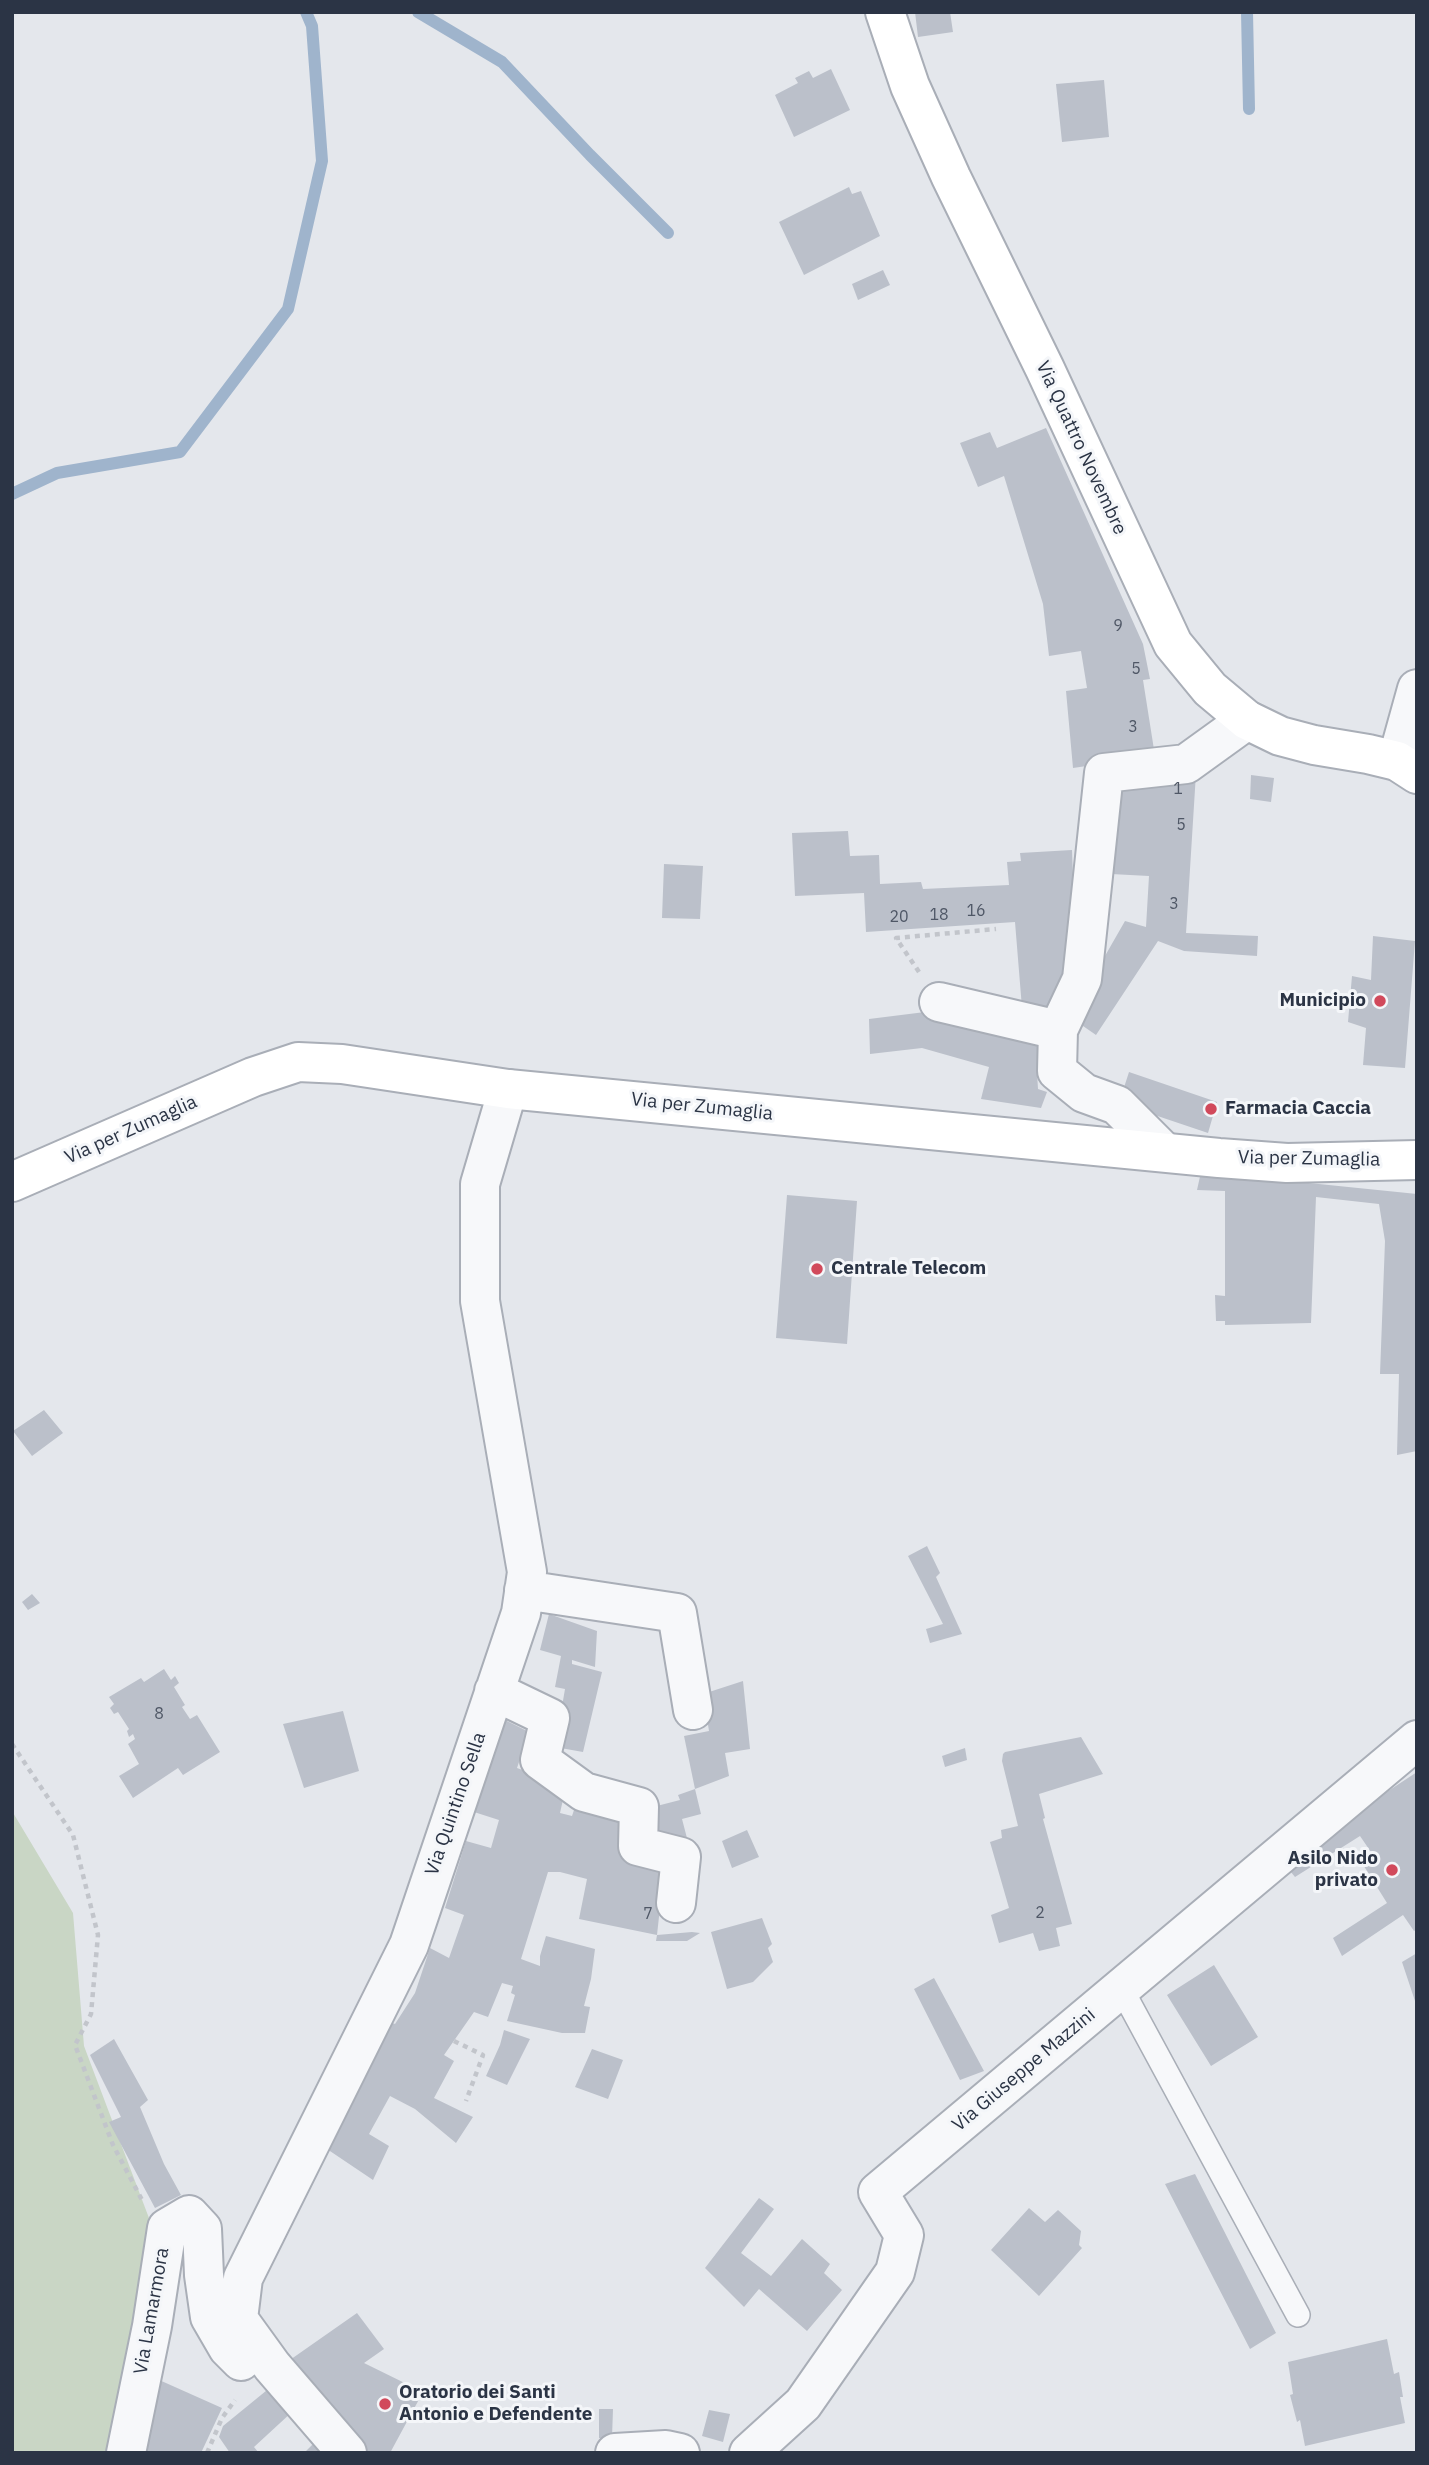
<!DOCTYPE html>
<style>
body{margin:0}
#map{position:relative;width:1429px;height:2465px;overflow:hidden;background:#e4e7ec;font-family:"IBM Plex Sans",sans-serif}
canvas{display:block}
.frame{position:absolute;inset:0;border:14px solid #2b3445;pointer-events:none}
</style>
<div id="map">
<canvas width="1429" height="2465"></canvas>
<div class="frame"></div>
</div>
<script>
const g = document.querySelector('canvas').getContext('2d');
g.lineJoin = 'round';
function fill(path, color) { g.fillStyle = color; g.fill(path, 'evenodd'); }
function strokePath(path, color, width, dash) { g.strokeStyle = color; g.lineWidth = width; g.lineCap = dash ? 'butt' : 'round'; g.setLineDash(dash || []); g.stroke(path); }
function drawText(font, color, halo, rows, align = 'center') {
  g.font = font + ' "IBM Plex Sans",sans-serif'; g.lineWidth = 6; g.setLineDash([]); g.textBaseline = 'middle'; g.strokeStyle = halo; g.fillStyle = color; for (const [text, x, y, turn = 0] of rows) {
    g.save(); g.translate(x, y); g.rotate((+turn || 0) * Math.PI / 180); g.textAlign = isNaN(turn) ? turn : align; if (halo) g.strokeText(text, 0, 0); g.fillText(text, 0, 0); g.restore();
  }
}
fill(new Path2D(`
 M12,1811L73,1913L84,2046L155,2234L116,2453H12Z`), '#c9d6c5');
strokePath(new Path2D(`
 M418,12L502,62L590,155L668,233
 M1247,12L1249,109
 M12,494L57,473L180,452L288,309L322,161L312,26L306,12`), '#9fb4cc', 12);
fill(new Path2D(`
 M915,12H950L953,32L918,37Z
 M831,69L850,110L794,137L775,95L798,83L795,78L809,71L813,78Z
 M1104,80L1109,137L1062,142L1056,84Z
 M849,187L852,194L861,191L880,236L804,275L779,222Z
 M883,270L890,285L858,300L852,284Z
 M1046,428L1143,644L1150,679L1143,680L1155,756L1073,768L1066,691L1087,688L1081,651L1049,656L1043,604L1004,476L978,487L960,443L990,432L997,448Z
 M1196,773L1186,933L1258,936L1257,956L1184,951L1158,941L1096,1035L1070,1017L1125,921L1146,927L1149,876L1111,874L1124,774Z
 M1251,775L1274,778L1271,802L1250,799Z
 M848,831L850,856L879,855L880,884L921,882L923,889L1009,885L1007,862L1021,861L1020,853L1072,850L1076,956L1057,1007L1022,1008L1015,922L866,932L864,893L795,896L792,833Z
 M664,864L703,866L700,919L662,918Z
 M1373,936L1415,941L1405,1068L1363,1065L1366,1028L1348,1022L1352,976L1371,980Z
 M925,1012L1042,1042L1037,1073L1038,1089L1047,1092L1041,1108L981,1099L989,1067L922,1048L870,1054L869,1019Z
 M1129,1072L1217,1102L1208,1133L1119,1103Z
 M1201,1172L1417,1194V1451L1397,1455L1399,1374H1380L1385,1241L1379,1204L1316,1197L1311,1323L1225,1325V1321H1216L1215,1295L1225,1296V1191L1197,1190Z
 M787,1195L857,1201L847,1344L776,1338Z
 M44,1410L63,1433L32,1456L13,1431Z
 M927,1546L940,1573L936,1577L962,1634L930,1643L926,1629L943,1624L908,1556Z
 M32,1594L40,1603L28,1610L22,1602Z
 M549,1614L597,1631L595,1667L572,1660V1664L602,1672L583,1752L555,1747L565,1689L555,1687L561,1656L540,1650Z
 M164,1669L171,1680L175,1676L179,1683L174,1687L185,1705L182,1707L190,1719L197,1715L220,1752L183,1775L178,1768L133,1798L119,1776L139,1764L128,1744L135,1739L133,1734L129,1737L127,1731L129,1729L118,1712L114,1714L110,1708L114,1704L109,1697L141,1678L144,1682Z
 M743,1681L750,1749L725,1753L729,1776L695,1789L684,1736L709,1731L703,1694Z
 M343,1711L359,1771L304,1788L283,1724Z
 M501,1718L529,1732L517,1768L566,1786L560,1813L572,1816L577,1801L627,1815L619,1855L665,1862L657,1935L579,1919L587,1879L560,1872H548L521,1959L540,1966V1956L546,1936L595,1949L591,1979L584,2006L590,2007L585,2033H562L507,2021L515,1995L511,1993L513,1986L502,1983L488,2017L474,2012L444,2055L454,2061L434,2098L473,2117L456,2143L415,2109L390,2096L369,2134L389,2146L373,2180L321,2145L390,2022L395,2024L415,1993L430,1948L449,1958L464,1915L445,1908L466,1841L491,1848L499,1820L474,1812Z
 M1081,1737L1103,1774L1039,1794L1045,1818L1043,1819L1072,1924L1056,1928L1060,1946L1039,1951L1033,1933L999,1943L991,1915L1009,1908L990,1842L1002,1838L1001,1830L1018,1826L1002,1761L1003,1754L1005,1752Z
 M965,1748L967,1760L945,1767L942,1756Z
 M1417,1772V1929L1414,1931L1403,1915L1342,1956L1333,1938L1387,1903L1362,1863L1373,1855L1360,1836L1295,1877L1282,1861Z
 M695,1789L701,1814L682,1819L688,1842L656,1848L649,1808L680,1800L678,1795Z
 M747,1830L759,1857L732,1868L722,1841Z
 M762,1918L772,1944L768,1948L773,1962L753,1982L727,1989L711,1932Z
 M692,1932L700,1933L687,1941H656L657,1935Z
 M1417,1953V2004H1416L1402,1962Z
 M1214,1965L1258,2037L1211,2066L1167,1995Z
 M934,1978L984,2071L960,2080L914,1989Z
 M504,2030L530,2039L507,2085L486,2076L500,2045Z
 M114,2039L148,2100L140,2107L164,2164L181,2195L155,2208L109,2122L121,2117L90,2055Z
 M592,2049L623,2060L608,2099L575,2087Z
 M1195,2174L1276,2333L1250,2349L1165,2184Z
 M759,2198L774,2209L741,2253L771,2276L802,2239L830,2264L824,2273L842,2290L807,2331L759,2289L744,2307L705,2268Z
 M1029,2208L1045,2222L1058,2210L1081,2231L1079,2245L1082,2248L1039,2296L991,2250Z
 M357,2313L384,2349L364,2363L423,2392L390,2453H364L287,2362Z
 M1387,2339L1394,2374L1399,2372L1403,2397H1400L1405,2423L1305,2446L1300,2420L1297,2422L1290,2395L1293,2394L1288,2362Z
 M157,2379L222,2408L201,2453H139Z
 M272,2386L292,2412L254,2447L259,2453H230L219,2437L223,2426Z
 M599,2409H613L612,2438H599Z
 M709,2410L730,2414L723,2442L702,2436Z
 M316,2441L327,2453H304Z`), '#bbc0ca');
const lane = new Path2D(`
 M1121,1988L1298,2315`);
const street = new Path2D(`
 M1397,761L1417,689
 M939,1002L1058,1030
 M1164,1152L1117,1105L1084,1093L1057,1071L1058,1030L1082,979L1104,773L1186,764L1247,720
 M524,1590L677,1613L693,1710
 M494,1691L550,1718L540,1760L584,1792L639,1807L638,1846L681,1857L676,1903
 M126,2453L152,2326L167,2228L189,2215L202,2229L204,2275L210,2317L228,2348L241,2361
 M347,2453L272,2366L238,2319L243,2278L409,1945L521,1613L527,1572L480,1301V1184L508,1089
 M615,2453L666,2450L680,2453
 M749,2453L803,2404L895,2272L904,2235L878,2192L1417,1740`);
const secondary = new Path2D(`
 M885,12L910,86L951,177L1045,369L1173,644L1210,689L1247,720L1280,736L1314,745L1368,754L1397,761L1417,774
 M12,1182L253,1077L298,1062L342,1064L508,1089L1219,1158L1287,1163L1417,1160`);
strokePath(lane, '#a9aeb7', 26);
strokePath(street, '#a9aeb7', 42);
strokePath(secondary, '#a9aeb7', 42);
strokePath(new Path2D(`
 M919,972L896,938L996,929
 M12,1744L73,1835L98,1935L91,2014L75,2045L113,2145L142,2200
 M454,2041L483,2055L466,2101
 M207,2453L222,2418L235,2400`), '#c2c5cb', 4.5, [5, 5]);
strokePath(lane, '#f7f8fa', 23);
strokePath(street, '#f7f8fa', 38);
strokePath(secondary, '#fff', 38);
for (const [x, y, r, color] of [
 [1380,1001,7,"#d1495b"],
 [1211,1109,7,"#d1495b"],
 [817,1269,7,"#d1495b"],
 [1392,1870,7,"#d1495b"],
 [385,2404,7,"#d1495b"]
]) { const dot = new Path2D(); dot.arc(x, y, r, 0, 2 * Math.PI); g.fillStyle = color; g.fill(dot); strokePath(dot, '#f4f6f9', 2.5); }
drawText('16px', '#4f5766', null, [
 ["9",1118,626],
 ["5",1136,669],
 ["3",1133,727],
 ["1",1178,789],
 ["5",1181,825],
 ["3",1174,904],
 ["16",976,911],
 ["18",939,915],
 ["20",899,917],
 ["8",159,1714],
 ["2",1040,1913],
 ["7",648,1914]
]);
drawText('19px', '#2b3445', '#f4f6f9', [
 ["Via Quattro Novembre",1081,448,65],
 ["Via per Zumaglia",702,1107,6],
 ["Via per Zumaglia",131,1130,-24],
 ["Via per Zumaglia",1309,1159,1],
 ["Via Quintino Sella",456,1804,-71],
 ["Via Giuseppe Mazzini",1024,2070,-40],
 ["Via Lamarmora",152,2311,-80]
]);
drawText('bold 19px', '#2b3445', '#f4f6f9', [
 ["Municipio",1366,1001,"right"],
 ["Farmacia Caccia",1225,1109],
 ["Centrale Telecom",831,1269],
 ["Asilo Nido",1378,1859,"right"],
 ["privato",1378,1881,"right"],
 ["Oratorio dei Santi",399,2393],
 ["Antonio e Defendente",399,2415]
], 'left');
</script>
